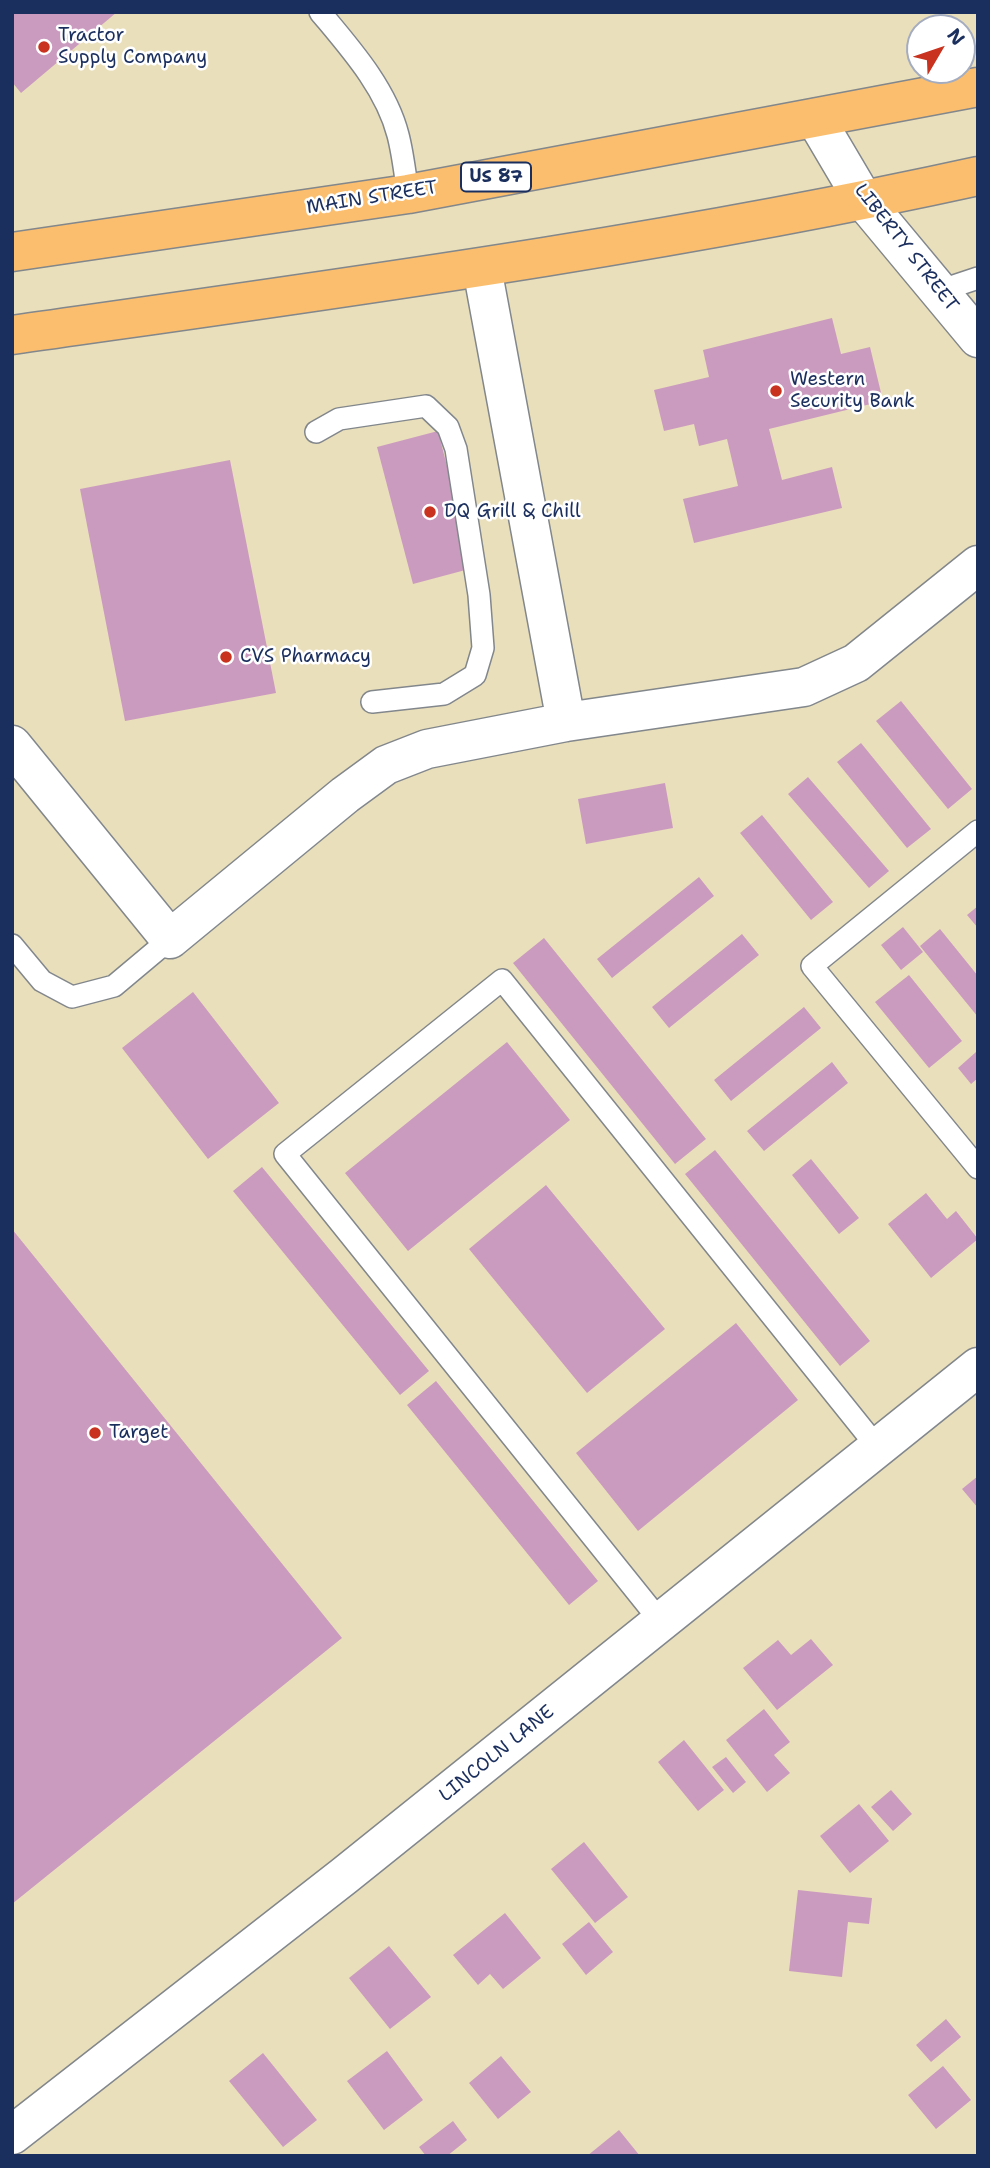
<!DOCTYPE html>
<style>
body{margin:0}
#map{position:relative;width:990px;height:2168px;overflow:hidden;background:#eadfbb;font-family:"Shantell Sans",sans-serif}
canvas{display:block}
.frame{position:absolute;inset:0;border:14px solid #1b2f5e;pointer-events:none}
.north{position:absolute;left:906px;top:14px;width:70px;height:70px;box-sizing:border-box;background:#fff;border:2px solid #a4acbf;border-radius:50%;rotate:51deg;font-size:19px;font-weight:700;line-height:28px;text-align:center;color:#1b2f5e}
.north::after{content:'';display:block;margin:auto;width:24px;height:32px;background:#c8321e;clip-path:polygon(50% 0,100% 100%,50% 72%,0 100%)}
</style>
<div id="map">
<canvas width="990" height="2168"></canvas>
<div class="frame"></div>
<div class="north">N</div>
</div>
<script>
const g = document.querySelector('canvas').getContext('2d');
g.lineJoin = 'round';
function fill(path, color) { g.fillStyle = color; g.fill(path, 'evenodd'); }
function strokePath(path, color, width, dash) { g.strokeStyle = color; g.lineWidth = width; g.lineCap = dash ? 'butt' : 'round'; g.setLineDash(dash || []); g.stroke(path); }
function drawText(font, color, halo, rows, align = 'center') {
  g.font = font + ' "Shantell Sans",sans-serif'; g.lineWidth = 5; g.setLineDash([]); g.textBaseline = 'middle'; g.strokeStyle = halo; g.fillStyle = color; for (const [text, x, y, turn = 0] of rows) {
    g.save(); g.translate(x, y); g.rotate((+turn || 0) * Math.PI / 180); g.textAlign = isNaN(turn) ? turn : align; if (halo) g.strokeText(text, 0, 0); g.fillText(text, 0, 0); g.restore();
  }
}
fill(new Path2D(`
 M12,12H117L21,93L12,82Z
 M832,318L841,354L870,347L883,401L769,429L782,480L832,467L842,508L694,543L683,499L738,486L727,439L699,446L694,424L664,431L654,390L709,377L703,350Z
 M438,431L473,568L413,584L377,447Z
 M230,460L276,693L125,721L80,489Z
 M901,701L972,789L948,809L876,721Z
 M861,743L931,829L907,848L837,762Z
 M808,777L889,871L869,888L788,794Z
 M665,783L673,828L586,844L578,799Z
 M762,815L833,902L811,920L740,833Z
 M699,877L714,896L612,978L597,959Z
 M978,906V928L967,915Z
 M903,927L923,952L901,970L881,945Z
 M940,929L978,976V1017L920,946Z
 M742,934L759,955L669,1028L652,1007Z
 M544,938L706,1139L675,1164L513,963Z
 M909,975L962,1041L929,1068L875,1002Z
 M193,992L279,1103L208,1159L122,1048Z
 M804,1007L821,1028L731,1101L714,1080Z
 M507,1042L570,1120L408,1251L345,1173Z
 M976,1052L978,1054V1078L971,1084L958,1068Z
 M832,1062L848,1083L764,1151L747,1131Z
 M715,1150L870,1341L840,1366L685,1174Z
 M811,1159L859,1218L839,1234L792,1175Z
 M262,1167L429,1371L400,1395L233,1191Z
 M546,1185L665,1329L587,1393L469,1249Z
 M926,1193L947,1219L956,1211L978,1239L931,1278L888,1224Z
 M12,1229L342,1638L12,1904Z
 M736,1323L798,1400L638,1531L576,1453Z
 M436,1381L598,1581L569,1605L407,1405Z
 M978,1476V1508L962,1489Z
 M811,1639L833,1665L777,1710L743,1668L778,1640L791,1655Z
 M764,1709L790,1742L774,1755L790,1773L767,1792L726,1740Z
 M684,1740L724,1790L698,1811L658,1762Z
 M726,1757L746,1782L733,1793L712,1767Z
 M891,1790L912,1814L893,1831L871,1807Z
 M859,1804L889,1841L850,1873L820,1836Z
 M584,1842L628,1897L595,1923L551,1869Z
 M798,1890L872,1898L869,1924L848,1922L842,1977L789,1971Z
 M505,1913L541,1958L503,1989L490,1974L478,1985L453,1955Z
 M589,1922L613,1952L586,1975L562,1944Z
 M389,1946L431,1997L390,2029L349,1978Z
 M946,2019L961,2037L931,2062L916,2045Z
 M387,2051L423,2100L384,2130L347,2081Z
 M263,2053L317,2120L283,2147L229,2081Z
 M501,2056L531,2092L498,2119L469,2083Z
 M943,2066L971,2100L936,2129L908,2095Z
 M453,2121L467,2140L447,2156H426L419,2147Z
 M619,2130L640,2156H587Z`), '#cb9bbf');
const lane = new Path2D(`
 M320,12C350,48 386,88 398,135C403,154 405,174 408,194
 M939,291L978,278
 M316,432L339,419L426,406L448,427L456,449L479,595L483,648L475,675L444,694L372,702
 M978,831L812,966L978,1168
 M12,945L42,981L72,997L114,986L170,939
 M661,1622L285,1154L502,980L878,1448`);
const street = new Path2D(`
 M815,118L864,201L978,338
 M482,268L566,722
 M12,745L170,939L345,795L386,765L427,749L566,722L804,687L856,663L978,565
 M12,2135L344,1876L978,1367`);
const primary = new Path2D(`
 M12,252L408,194L978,87
 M12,335C335,289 659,246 978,176`);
strokePath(lane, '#82878c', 24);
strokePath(street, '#82878c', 41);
strokePath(primary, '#82878c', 41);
strokePath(lane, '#fff', 21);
strokePath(street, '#fff', 38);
strokePath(primary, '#fbbe6e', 38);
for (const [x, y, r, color] of [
 [44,47,7,"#c8321e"],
 [776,391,7,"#c8321e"],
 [430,512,7,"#c8321e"],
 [226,657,7,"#c8321e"],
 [95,1433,7,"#c8321e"]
]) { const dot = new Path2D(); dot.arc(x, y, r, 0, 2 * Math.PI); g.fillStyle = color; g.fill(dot); strokePath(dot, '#fff', 2.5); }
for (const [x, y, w] of [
 [496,177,70]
]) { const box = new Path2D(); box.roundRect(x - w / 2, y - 14.5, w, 29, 5); g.fillStyle = '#fff'; g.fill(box); strokePath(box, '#1b2f5e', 2); }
drawText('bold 18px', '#1b2f5e', null, [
 ["US 87",496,177]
]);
drawText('19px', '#1b2f5e', '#fff', [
 ["Tractor",58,36],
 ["Supply Company",58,58],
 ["Western",790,380],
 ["Security Bank",790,402],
 ["DQ Grill & Chill",444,512],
 ["CVS Pharmacy",240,657],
 ["Target",109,1433]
], 'left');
drawText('19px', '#1b2f5e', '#fff', [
 ["MAIN STREET",372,198,-9],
 ["LIBERTY STREET",906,248,52],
 ["LINCOLN LANE",497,1754,-39]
]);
</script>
